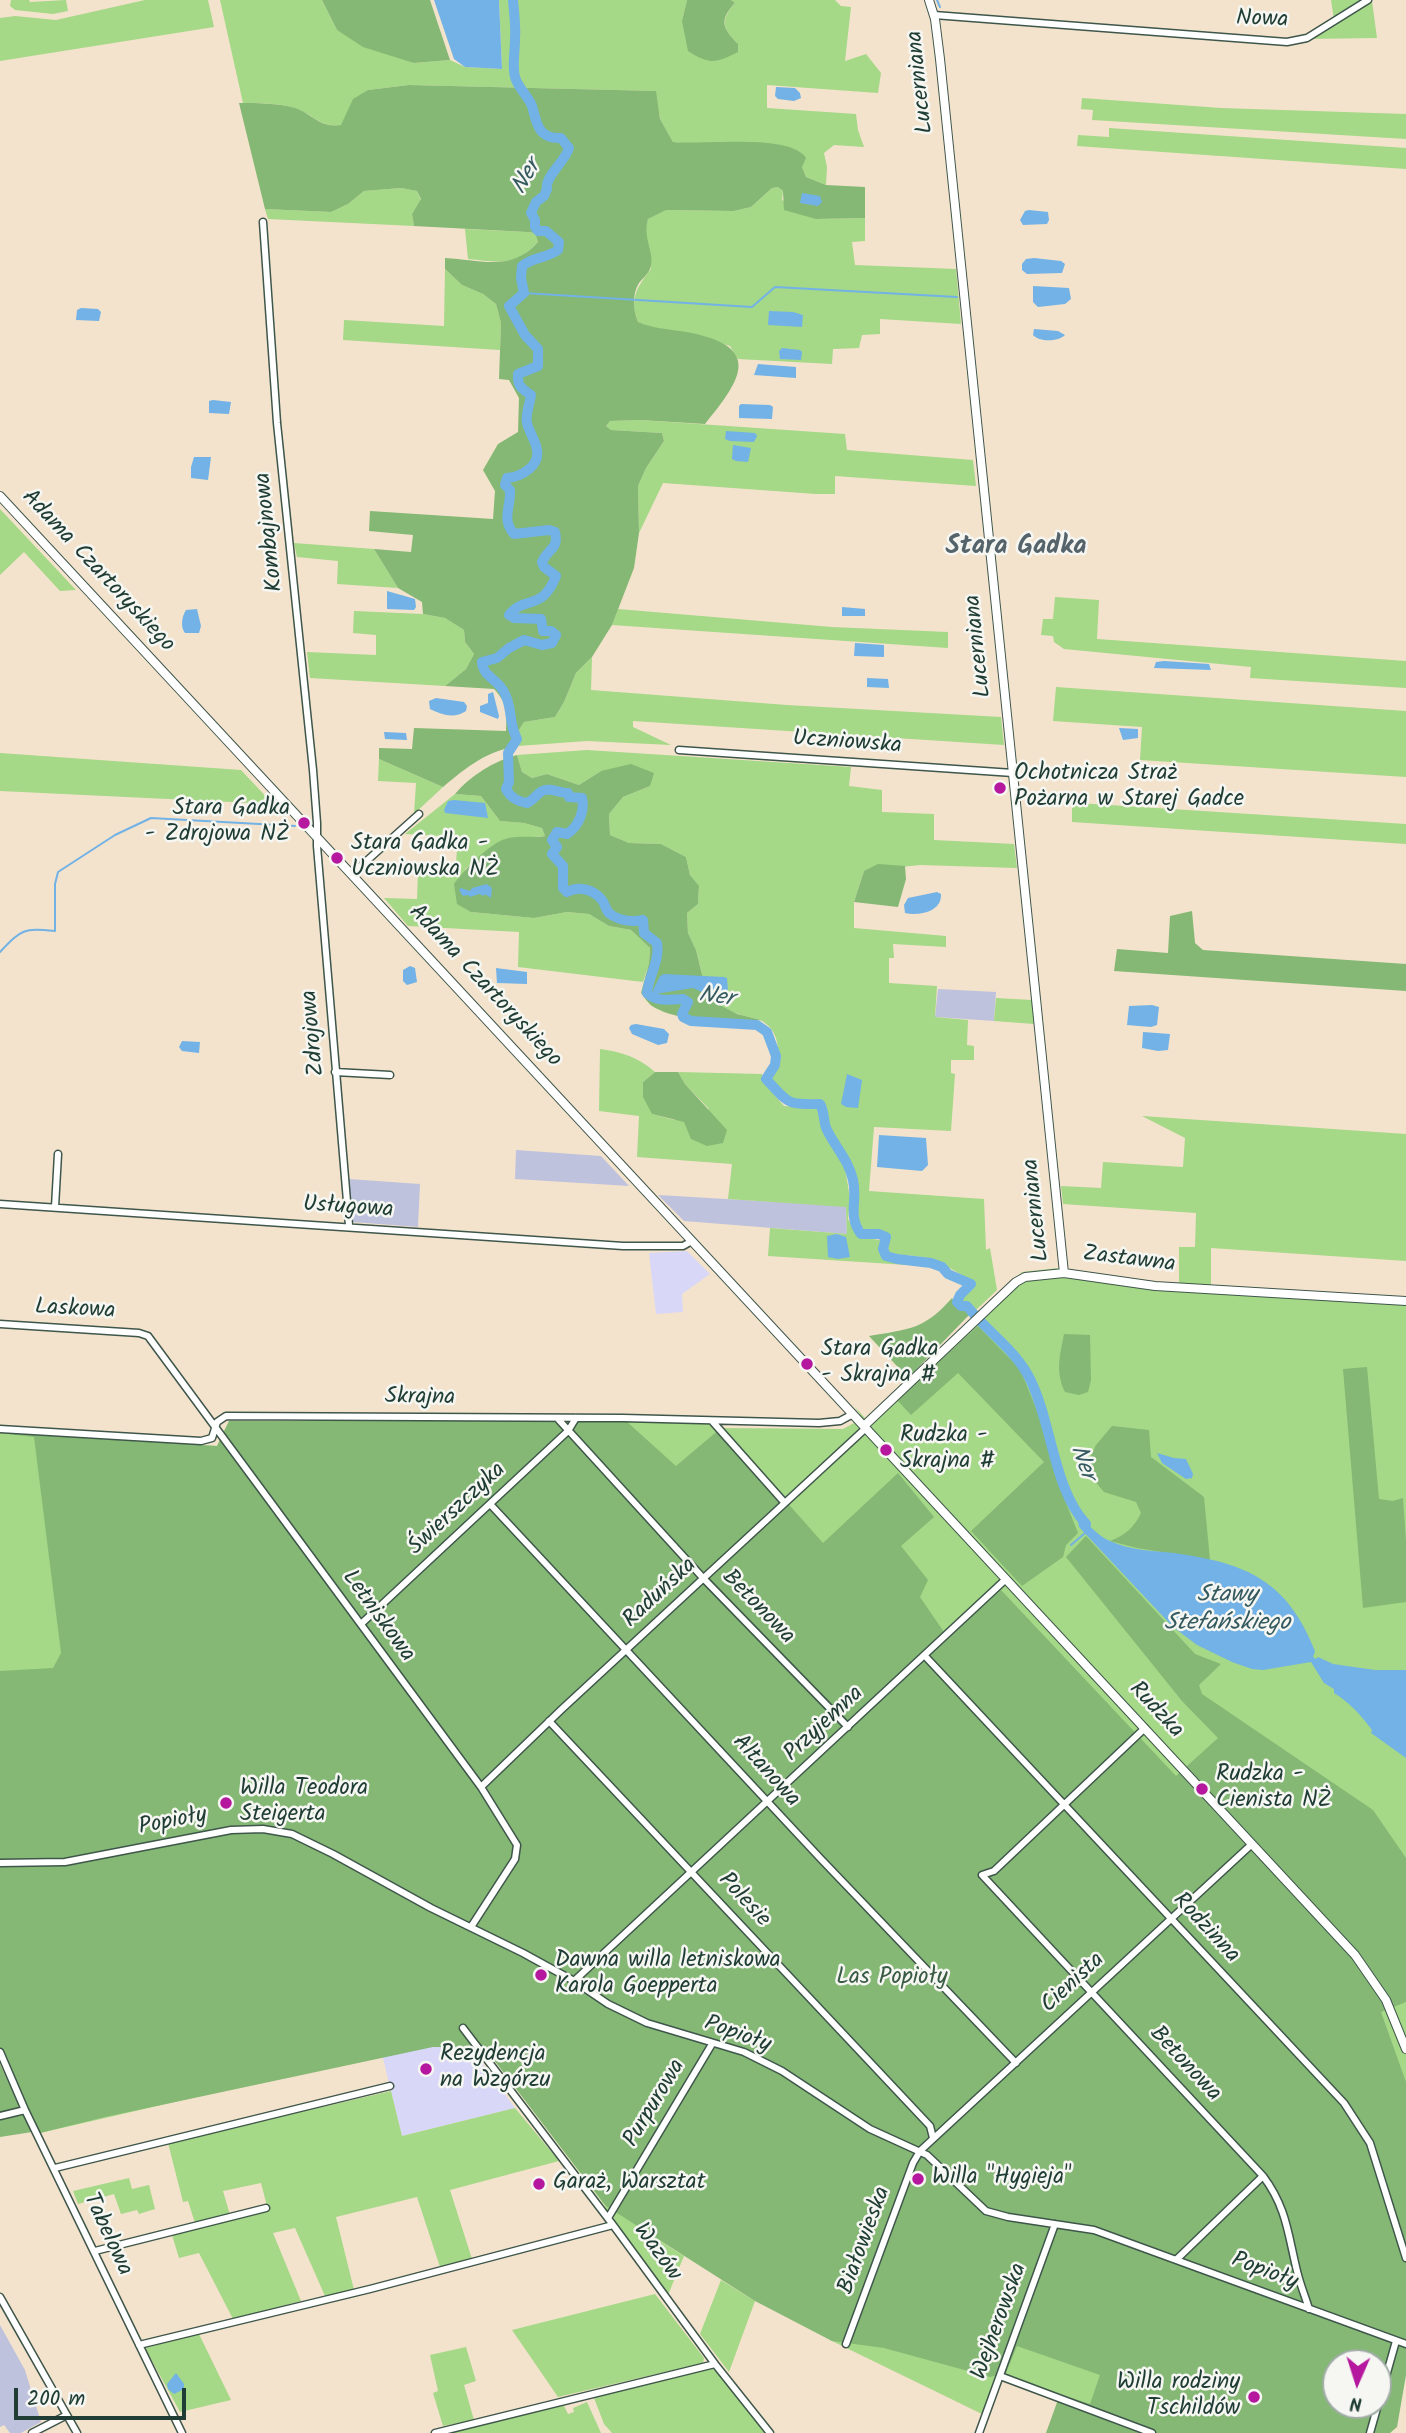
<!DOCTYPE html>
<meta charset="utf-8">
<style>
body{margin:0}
#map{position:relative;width:1406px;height:2433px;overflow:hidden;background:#f3e3cc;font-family:Kalam,sans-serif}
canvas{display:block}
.north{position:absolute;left:1322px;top:2349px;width:70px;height:70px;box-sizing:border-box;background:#f6f6f2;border:2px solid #a0aca6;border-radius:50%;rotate:183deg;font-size:19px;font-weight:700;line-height:28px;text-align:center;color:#1f3d34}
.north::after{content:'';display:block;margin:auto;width:24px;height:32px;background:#b5179e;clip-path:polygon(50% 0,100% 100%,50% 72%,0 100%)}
.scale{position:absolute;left:14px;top:2388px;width:172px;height:32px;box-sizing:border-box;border:4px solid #1f3d34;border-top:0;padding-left:9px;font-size:21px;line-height:24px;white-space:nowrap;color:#1f3d34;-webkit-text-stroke:5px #f6f6f2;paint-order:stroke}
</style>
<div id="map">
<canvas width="1406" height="2433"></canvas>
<div class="north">N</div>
<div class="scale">200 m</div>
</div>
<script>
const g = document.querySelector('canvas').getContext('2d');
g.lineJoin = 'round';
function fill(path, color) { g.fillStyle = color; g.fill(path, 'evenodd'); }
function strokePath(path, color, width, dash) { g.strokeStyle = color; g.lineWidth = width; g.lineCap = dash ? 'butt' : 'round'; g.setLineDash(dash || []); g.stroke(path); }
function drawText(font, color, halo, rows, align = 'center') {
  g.font = font + ' Kalam,sans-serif'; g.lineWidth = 5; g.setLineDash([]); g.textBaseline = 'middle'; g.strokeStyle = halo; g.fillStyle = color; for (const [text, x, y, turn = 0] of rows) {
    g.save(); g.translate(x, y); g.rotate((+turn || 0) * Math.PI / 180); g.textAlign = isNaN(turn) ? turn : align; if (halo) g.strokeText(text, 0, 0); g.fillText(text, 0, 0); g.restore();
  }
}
fill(new Path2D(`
 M687,1251L710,1274L682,1294L683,1312L656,1314L649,1253Z
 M458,2030L515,2108L402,2136L381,2050Z`), '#d8d7f8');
fill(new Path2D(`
 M938,989L996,992L994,1021L935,1017Z
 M516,1150L601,1156L629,1186L515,1179Z
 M349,1179L420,1184L418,1227L352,1222Z
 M658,1195L846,1206L847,1234L684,1221Z
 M0,2325L25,2370L41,2422L21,2433H10L4,2425L0,2427Z`), '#bfc2dd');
fill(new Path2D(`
 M11,0H29L30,2L66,0L68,11L53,14L15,10L10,6Z
 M145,0H208L214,27L0,61V18L15,16L56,20Z
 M220,0H322L337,30L414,63L450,60L465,67L502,69L499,0H687L682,21L738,44C723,29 719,21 735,3L731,0H835L841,6L851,7L845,61L866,54L881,73L878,93L767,85V108L856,114L858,130L864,147L834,145L824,153L827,167L826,185L806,177L802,167L733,142L694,144L673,142L660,119L655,91L409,85L368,90L341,125C319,128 313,113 294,108C278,103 260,103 243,103Z
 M1331,0H1366L1334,20Z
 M1372,1L1377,38L1307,39Z
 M1082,98L1221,108L1406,114V139L1092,120L1093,110L1081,109Z
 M1109,128L1406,148V169L1077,146L1078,135L1109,137Z
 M778,187L783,191L782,200L817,219L865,218V241L852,242L855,265L956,269L961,324L880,319V334L862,335L859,348L833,349L832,364L738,359L730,346L688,333L653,328L638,322C629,299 637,287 651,269L645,229L648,219L665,210L734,211L751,207L772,188Z
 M401,188L417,191L421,200L412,214L414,226L268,219L265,209L331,212L348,204L364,191Z
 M465,229L527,232L535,233L538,242C516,267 498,262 468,259Z
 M445,269L462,285L483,294L496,304L501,323L500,350L343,340L344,320L444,326Z
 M640,420L845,434L847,450L973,460L976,486L835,476V494H816L663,483L639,533L638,486L646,468L664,441L662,433L611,430L606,426L610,421Z
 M0,509L76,590L60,591L24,552L0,575Z
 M294,543L374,549L398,588L337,584L338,561L297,557Z
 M1055,597L1099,600L1097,639L1406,661V688L1250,678L1251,667L1064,649L1054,642L1053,636L1041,635L1043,619H1053Z
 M618,609L832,627L948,632V648L612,625Z
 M354,611L423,614L445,618L464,630L465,642L474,654L466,669L445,686L310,678L307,652L376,655V635L353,633Z
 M592,657L591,690L787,705L1001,717L1004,745L633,721V727L671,745L587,741L518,746L521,738L519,730L524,722L555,717L564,702L576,673Z
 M1056,687L1406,711V777L1140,760L1142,727L1053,721Z
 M587,750L851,767L849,786L882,790V812L934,814V840L1014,844L1017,868L920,865L864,871L854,902V928L946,936V947L893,944L894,958H889V983L937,986L935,1017L968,1020L967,1045L974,1046V1060H951V1073L955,1074L951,1131L874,1127L869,1191L984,1199L986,1250L990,1248L997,1290L976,1310L970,1303H963L962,1299L974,1286V1281C956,1273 942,1261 922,1257C911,1255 900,1256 889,1252L887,1247L889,1235L879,1232L865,1231C852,1214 860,1202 857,1183C854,1161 839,1147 830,1128C826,1120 827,1111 822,1102L788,1098L771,1079C781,1061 783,1031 760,1020C753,1017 745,1017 738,1014C728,1011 718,1004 708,999L696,950L688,933L687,913L698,904L699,887L690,875L686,857L661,844L629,843L610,835L609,814L623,797L650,786L601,771L579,785L547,774L532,778L522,772L517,755Z
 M0,753L241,770L273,804L0,791Z
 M379,759L443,787L414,814L416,783L378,781Z
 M455,794L481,796L500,821L524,823L542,828L545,836L505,839L465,869L471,912L534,918L567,912L589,914L609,926L631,930L650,948L649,963L643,982L518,967L519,932L408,926L384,898L417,899L418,873L455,875L458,837L405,834Z
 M1078,803L1406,824V844L1072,822V808Z
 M996,998L1032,1000L1034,1024L994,1021Z
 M600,1049C622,1052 638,1057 655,1072L643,1082L652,1114C681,1122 682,1124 709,1109L685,1084L678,1072L762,1074L764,1083L784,1106L817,1109L821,1117V1128L845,1168L850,1198L848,1219L858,1237L880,1240L879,1252L883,1259L907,1265L768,1256L770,1228L847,1234L846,1207L728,1199L732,1164L637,1157L639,1116L599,1111Z
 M1142,1116L1406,1134V1261L1211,1248V1285L1406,1297V2351L1378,2363H1336V2405L1170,2433L1060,2394L997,2376L984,2415L832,2341L649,2234L684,2256L668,2295L614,2221V2217L608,2218L605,2206L474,2033L40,2133L0,2056V1433L217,1446L229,1421H626L708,1423L717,1431L721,1428L843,1429L854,1423L850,1419L857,1422L863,1419L855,1407L865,1418L1022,1272L1058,1268L1119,1280L1179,1283V1247H1195L1196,1213L1063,1204L1061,1186L1101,1188L1103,1162L1183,1167L1185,1138Z
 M391,2091L402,2136L515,2108L559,2161L450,2190L472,2259L440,2267L417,2197L336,2217L354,2290L325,2296L295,2228L273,2233L301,2301L233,2319L199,2253L179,2258L172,2235L268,2210L261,2183L223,2191L230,2215L195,2223L188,2201L183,2202L168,2143Z
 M129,2178L132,2189L149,2185L155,2209L139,2214L137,2210L121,2214L114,2194L78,2204L73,2191Z
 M721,2280L755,2301L729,2372L700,2334Z
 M655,2294L704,2358L703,2363L558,2397L512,2330Z
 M199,2334L231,2400L180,2412L145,2348Z
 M466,2347L476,2381L464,2385L474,2420L443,2426L433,2393L438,2391L430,2355Z
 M711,2368L716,2371L766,2433H612L604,2424L594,2398L599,2395Z
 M587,2402L601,2433H446L563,2404L568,2414L574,2412L573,2408Z`), '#a5d887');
fill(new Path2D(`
 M322,0H430L450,60L414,63L363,47L337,30Z
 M687,0H731L735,3C719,20 722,28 738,44V52C716,63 710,65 688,51L682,21Z
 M409,85L656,91L660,119L673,142C703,145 791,133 806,158L802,167L806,177L826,185L865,187V218L816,219L784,210L783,191L778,187L772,188L751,207L734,211L666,210L648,219C642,239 656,254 650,269C648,274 642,279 639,283C632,294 633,310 638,322C654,329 669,329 686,332C763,346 743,378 705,424L640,420L610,421L606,426L611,430L662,433L664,441L646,468L638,486L639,533L634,568L612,625L592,657L576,673L564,702L555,717L524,722L519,730L521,738L518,746C486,751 467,767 443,787L379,759V748L412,749L414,728L506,731C507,712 507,703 494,689L445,686L466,669L474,654L465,642L464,630L445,618L423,614L422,602L398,588L374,549L411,552L413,535L369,531L370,511L493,519L495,491L483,470L498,444L518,432L519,398L509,380L499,379L501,323L496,304L483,294L462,285L445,269V258C481,260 512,272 538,242L535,233L527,232L414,226L412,214L421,199L417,191L401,188L364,191L348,204L331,212L265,209L239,103C257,103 277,103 295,108C313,114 319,128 341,125L353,99L368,90Z
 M517,755L522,772L532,778L547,774L579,785L601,771L631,764L654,773L650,786L623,797L609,814L610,835L629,843L661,844L686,857L690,875L699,886L698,904L687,913L688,933L696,950L708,999L737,1014L761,1020C730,1022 679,1023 652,1006C648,1003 644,997 641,993L649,963L650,948L631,930L609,926L589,914L567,912L534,918L471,912L457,904L454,884C465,869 488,845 505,839C517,835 533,838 545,836L542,828L524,823L500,821L481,796L455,794C471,775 494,761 517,755Z
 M878,864L905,866L906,879L898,907L854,902L864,871Z
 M1192,911L1195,943L1203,950L1406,964V991L1114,971L1117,949L1168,953L1170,916Z
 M655,1072H678L685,1084L727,1130L723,1143L707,1146L691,1139L684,1122L652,1114L643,1097V1082Z
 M952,1298L958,1309L966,1310L969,1315L908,1378L869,1336C909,1329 924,1330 952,1298Z
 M978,1326L1020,1369L1038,1413L1058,1483L1078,1533L1066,1545L1063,1557L1022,1586L971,1531L1044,1462L958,1373L911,1415L897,1400Z
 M1064,1334L1090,1335L1091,1380L1088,1392L1079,1395L1065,1392C1055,1372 1060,1355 1064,1334Z
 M1367,1367L1379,1499L1393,1501L1403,1498L1406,1541V1602L1363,1608L1343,1369Z
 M229,1421H626L676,1466L721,1428L823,1543L898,1473L934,1517L901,1546L928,1580L920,1597L948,1638L1001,1590L1176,1776L1218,1738L1182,1701L1066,1557L1086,1536L1195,1654L1221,1664L1199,1685L1202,1694L1373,1810L1406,1858V2002L1381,2012L1406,2082V2375L1397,2427L1390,2433H1046L1060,2394L1090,2404L1100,2375L1017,2346L1006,2373L990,2377L884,2348L832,2341L755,2301L606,2206L484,2047H433L105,2117L40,2133L0,2050V1671L53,1668L61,1653L34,1437L0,1433L217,1446ZM1336,2363H1378V2405H1336Z
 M1112,1426L1149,1430L1151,1457L1204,1497L1210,1560L1137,1548L1110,1541C1125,1535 1134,1528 1141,1513L1136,1502L1104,1492L1092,1478L1089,1460L1096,1445Z
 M0,2064L32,2132L0,2137Z`), '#84b874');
fill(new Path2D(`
 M434,0H499L502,69L465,67L454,59Z
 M776,87L795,88L800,93L801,98L794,101L778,99L775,96Z
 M802,193L820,196L822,202L818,206L800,203Z
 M1029,210L1048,212L1049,220L1047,224L1023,225L1020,220L1025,211Z
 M1034,258L1061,261L1065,264L1062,273L1027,274L1022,270V264L1026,259Z
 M1033,286L1069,288L1071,299L1065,304L1038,307L1033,302Z
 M81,308L98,309L101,312L99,321L76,320L77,310Z
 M769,311L793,312L803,315L802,327L768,325Z
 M1034,329L1058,331L1065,335C1058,342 1039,342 1033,335Z
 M782,348L800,350L802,352L801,360L780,359L779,351Z
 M758,364L796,367V378L754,375Z
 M213,400L231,402L229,414L209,413V401Z
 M741,404L770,405L773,407L772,419L739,418V406Z
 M726,431L755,433L757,436L754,442L730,441L725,439Z
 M733,445L751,448L748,462L736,461L732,459Z
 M194,457H211L208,480L191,478V467Z
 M387,591L415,599L416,607L414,610L387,609Z
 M842,607L865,609V616H842Z
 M197,609L201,626L199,633H185C180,627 182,616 186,610Z
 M855,643L884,645V657L854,656Z
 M1164,661L1209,664L1211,670L1154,668L1156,662Z
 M867,678L888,679L889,688L867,687Z
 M493,692L499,716L498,719L480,712V706L488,703V694Z
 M436,698L464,702L467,706L466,711C454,719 442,715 430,709L429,701Z
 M1119,728L1138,729V738L1123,740Z
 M384,732L406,733L407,740L385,739Z
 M454,800L485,803L488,818L445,813L444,810L448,801Z
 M487,884L492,888L491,898L485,894L484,896L479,894L470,897L468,895L463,896L459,890L461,888L470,891L472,888Z
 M937,892L941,894C942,912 919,916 905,913L904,905L908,898Z
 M410,966L415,968L417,982L407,985L403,981V970Z
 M496,968L527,972V984L497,983Z
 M664,974L724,977L727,978L728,991L704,993L693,988L655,994L653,990L660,976Z
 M1152,1005L1159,1007L1157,1025L1151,1027L1127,1025L1129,1006Z
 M636,1024L664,1029L669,1034L667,1043L658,1045L632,1034L629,1028L631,1025Z
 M1143,1032L1170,1034L1168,1050L1158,1051L1142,1048Z
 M182,1041L200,1042L199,1053L182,1051L179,1047Z
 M847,1074L862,1080L858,1108L846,1107L841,1104Z
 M879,1135L926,1138L928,1165L922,1171L877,1167Z
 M837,1234L846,1237L850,1257L838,1259L828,1257L827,1236Z
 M1157,1453L1174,1458L1186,1459L1193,1474L1192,1478L1186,1479L1162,1463Z
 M1077,1514C1087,1522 1097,1536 1110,1541C1129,1550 1153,1551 1174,1553C1246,1563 1287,1580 1315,1651L1313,1657L1316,1659L1318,1657L1333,1664L1375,1670H1406V1758L1371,1733L1372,1730C1361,1715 1349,1702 1334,1693V1689L1324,1683L1311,1662L1263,1670L1252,1669L1232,1662L1197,1645L1173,1627L1079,1527Z
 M176,2373L184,2384V2389L174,2394L168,2389L167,2384Z`), '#72b2e6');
strokePath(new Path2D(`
 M937,0L940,7
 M524,293L752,307L775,287L957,297
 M0,952C22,929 23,928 55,931V884L58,872L115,835L151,818L295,826
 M1071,1545L1085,1533`), '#72b2e6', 2);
strokePath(new Path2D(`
 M513,0C514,13 516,26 515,39C515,52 512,65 515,77C518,88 528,96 532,106C537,124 538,139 561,138L569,148C565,162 544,177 547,189L544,196L536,202L531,213L535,220V227L538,231H546L559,242L558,250C547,258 533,257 522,266L521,278L524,293L509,306L525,335L538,349V366L518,374C517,386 522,389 531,395C530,404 525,414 527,423C529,432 536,441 537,450C540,466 521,477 507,478L505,485L510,490C511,507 501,519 514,534L549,530L555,532C559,550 548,548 542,562L544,567L556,576C542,612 524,595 509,615L514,618L541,619L543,631H551L556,635L552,643L542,645L524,640L509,648L497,658L482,662C483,677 498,679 504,692C513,707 508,723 517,739L508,753L509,782L506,789C511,798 517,801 527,803C533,800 537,794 542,791C549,787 560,793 568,793L569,797L582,798C585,811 579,826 567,834L557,832L552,840L557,847L552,854L563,866V888L567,892C579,885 594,890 602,900C606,905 605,910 610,914C620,921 632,922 643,920L644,933L657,943C660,961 649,975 647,993C658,1003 670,999 683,999L688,1002L682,1014L683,1017L691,1021L757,1025L767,1032L776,1056L775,1065L766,1079C789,1103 785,1105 820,1104C825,1113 823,1122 827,1130C836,1148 849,1161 853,1180C858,1201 847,1215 861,1234H879L886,1237L883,1249L886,1256L897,1259L931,1263L942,1267L948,1274L971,1284L960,1295L957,1302L961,1306H967C987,1332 1016,1350 1030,1379C1052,1423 1053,1488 1086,1524`), '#72b2e6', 10);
const minor = new Path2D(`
 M934,15L1287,42L1307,38L1368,0
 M263,222L277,423L313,770L317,823V846L349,1225
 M679,750L1013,773
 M352,874L419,814
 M335,1072L390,1075
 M0,1204L623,1246H683L692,1241
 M55,1207L58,1154
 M0,1324L139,1333L148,1336L481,1787L517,1845L515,1859L471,1927
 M558,1419L704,1579L848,1727
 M712,1421L784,1502
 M0,1429L201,1441L212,1438L217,1422L226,1416L623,1418L819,1423L840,1421L853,1414
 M490,1504L820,1858L1016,2063
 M361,1624L568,1431L576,1418
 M925,1656L1344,2103L1370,2143L1406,2258
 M549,1721L930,2126L933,2138
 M1145,1728L994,1871L982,1875L1263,2176C1287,2208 1288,2235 1297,2271C1300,2284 1305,2296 1309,2309
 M481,1787L562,1709L866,1428
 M0,1863L65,1862L231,1830L263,1829L292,1834L333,1854L431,1908L523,1953L574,1981L608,2004L647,2023L744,2052L782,2071L870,2129L927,2155L986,2211L1008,2217L1094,2230L1406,2344
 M574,1981L1006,1579
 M463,2028L613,2225L715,2364L770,2433
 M0,2052L25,2110L182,2433
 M0,2116L25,2110
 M55,2168L390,2086
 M608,2218L712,2044
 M95,2251L266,2208
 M1177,2259L1263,2176
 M0,2297L77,2433
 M846,2344L913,2163L920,2151L1252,1844
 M139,2345L370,2289L613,2225
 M1000,2376L1152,2433
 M32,2433L67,2415
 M435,2433L715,2364
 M979,2433L1055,2224
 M1370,2433L1396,2341`);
const tertiary = new Path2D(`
 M929,0L935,19L940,59L1064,1273
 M0,496L1355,1955L1386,2000L1406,2049
 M864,1426L1016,1282L1025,1277L1064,1273L1155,1286L1406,1301`);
strokePath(minor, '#3f564b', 9);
strokePath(tertiary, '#3f564b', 10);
strokePath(minor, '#fff', 6);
strokePath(tertiary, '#fff', 8);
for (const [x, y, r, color] of [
 [1000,788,7,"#b5179e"],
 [304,823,7,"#b5179e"],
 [337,858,7,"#b5179e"],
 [807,1364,7,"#b5179e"],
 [886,1450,7,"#b5179e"],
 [1202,1789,7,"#b5179e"],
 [226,1803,7,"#b5179e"],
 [541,1975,7,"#b5179e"],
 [426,2069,7,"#b5179e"],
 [918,2179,7,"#b5179e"],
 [539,2184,7,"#b5179e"],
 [1254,2397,7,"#b5179e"]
]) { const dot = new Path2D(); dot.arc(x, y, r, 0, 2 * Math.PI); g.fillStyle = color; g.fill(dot); strokePath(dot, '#f6f6f2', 2.5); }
drawText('23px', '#1f3d34', '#f6f6f2', [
 ["Nowa",1262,21,2],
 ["Lucerniana",922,82,-96],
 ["Kombajnowa",271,532,-96],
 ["Adama Czartoryskiego",97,572,47],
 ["Lucerniana",980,646,-96],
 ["Uczniowska",847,744,4],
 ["Adama Czartoryskiego",484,987,47],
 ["Zdrojowa",315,1033,-95],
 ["Usługowa",348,1209,4],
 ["Lucerniana",1038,1210,-96],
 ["Zastawna",1129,1261,7],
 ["Laskowa",75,1311,3],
 ["Skrajna",420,1399,1],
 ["Świerszczyka",458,1510,-43],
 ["Raduńska",661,1594,-43],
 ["Betonowa",757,1608,46],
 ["Letniskowa",377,1617,54],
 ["Rudzka",1155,1711,47],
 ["Przyjemna",825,1725,-43],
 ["Altanowa",765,1772,48],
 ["Popioły",173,1823,-11],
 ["Polesie",743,1901,47],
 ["Rodzinna",1205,1929,47],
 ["Cienista",1074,1984,-43],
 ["Popioły",737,2036,20],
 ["Betonowa",1184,2065,47],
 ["Purpurowa",656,2104,-59],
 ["Tabelowa",106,2235,65],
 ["Białowieska",866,2241,-70],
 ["Wazów",656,2253,54],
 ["Popioły",1264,2273,21],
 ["Wejherowska",1001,2322,-70]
]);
drawText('23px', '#1f3d34', '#f6f6f2', [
 ["Ochotnicza Straż",1014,775],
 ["Pożarna w Starej Gadce",1014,801],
 ["Stara Gadka",290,810,"right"],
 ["- Zdrojowa NŻ",290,836,"right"],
 ["Stara Gadka -",351,845],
 ["Uczniowska NŻ",351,871],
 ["Stara Gadka",821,1351],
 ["- Skrajna #",821,1377],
 ["Rudzka -",900,1437],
 ["Skrajna #",900,1463],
 ["Rudzka -",1216,1776],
 ["Cienista NŻ",1216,1802],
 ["Willa Teodora",240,1790],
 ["Steigerta",240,1816],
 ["Dawna willa letniskowa",555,1962],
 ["Karola Goepperta",555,1988],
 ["Rezydencja",440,2056],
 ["na Wzgórzu",440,2082],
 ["Willa \"Hygieja\"",932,2179],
 ["Garaż, Warsztat",553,2184],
 ["Willa rodziny",1240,2384,"right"],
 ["Tschildów",1240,2410,"right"]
], 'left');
drawText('23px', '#3a5c45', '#f6f6f2', [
 ["Las Popioły",892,1979]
]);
drawText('italic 24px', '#345a60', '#f6f6f2', [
 ["Ner",528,178,-60],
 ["Ner",716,999,8],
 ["Ner",1081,1463,70],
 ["Stawy",1227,1597],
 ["Stefańskiego",1227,1625]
]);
drawText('bold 26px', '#55636b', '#f6f6f2', [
 ["Stara Gadka",1016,549]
]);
</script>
